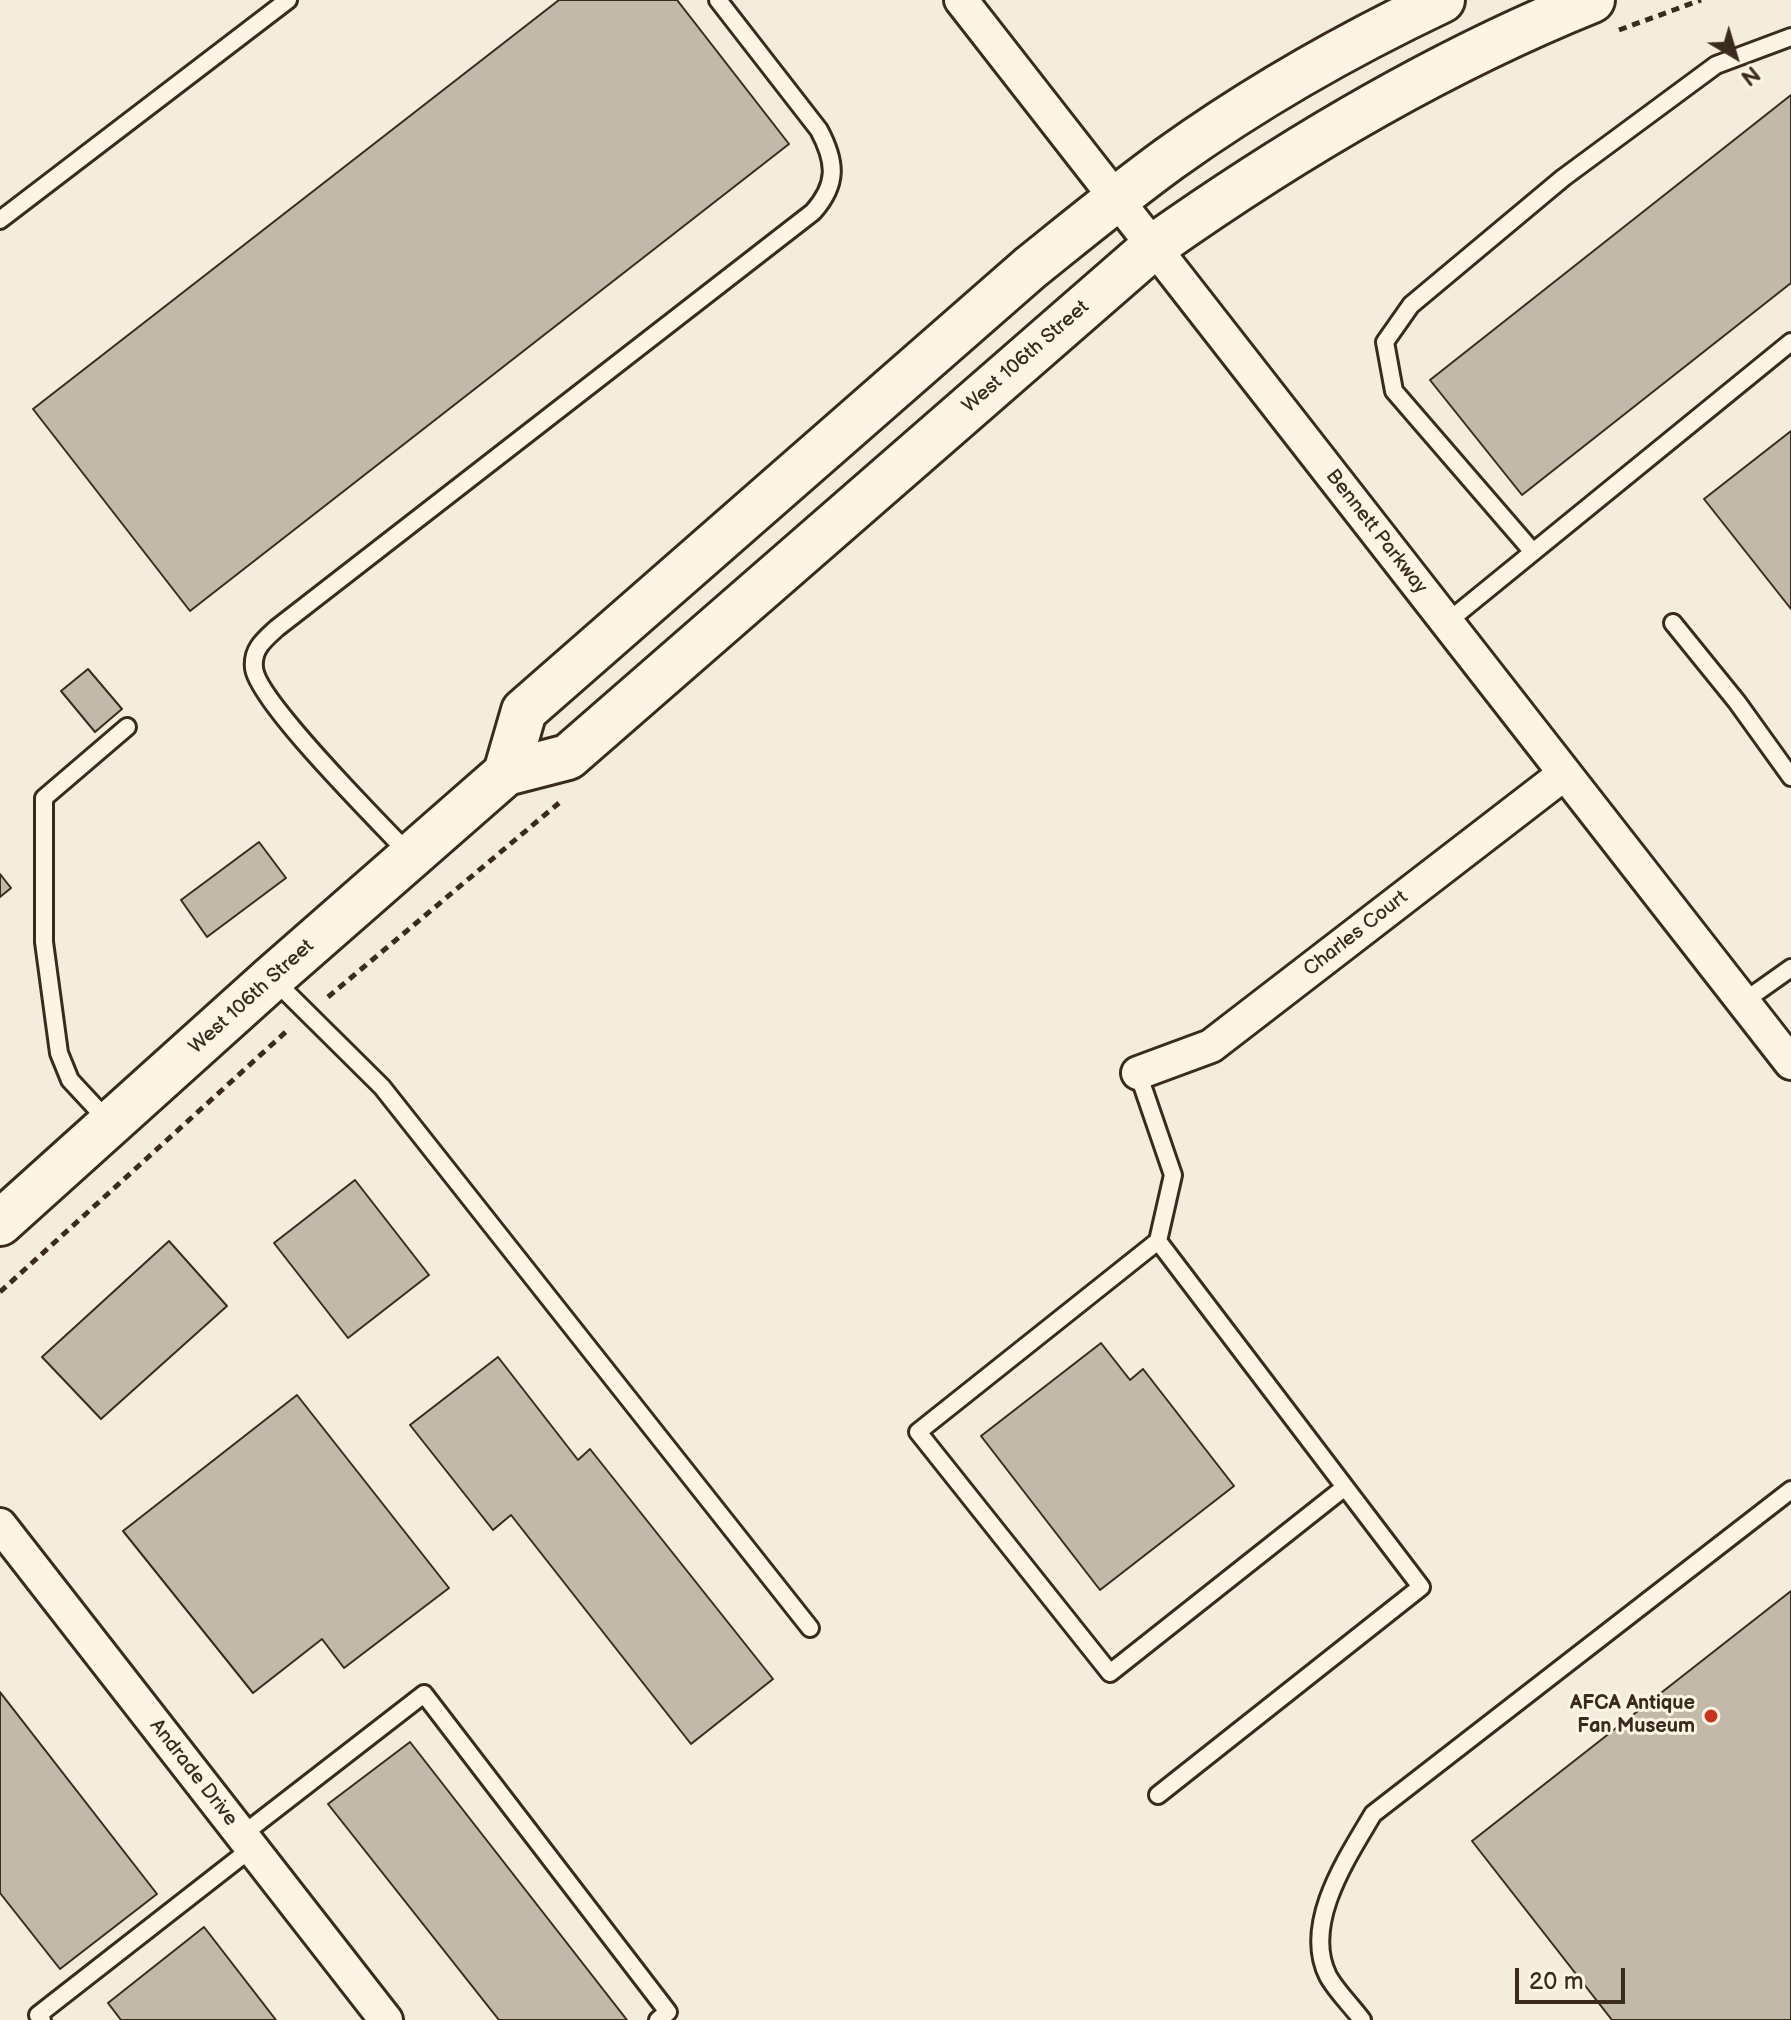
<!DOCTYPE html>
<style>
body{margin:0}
#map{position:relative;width:1791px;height:2020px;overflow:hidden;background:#f4eddd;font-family:"Balsamiq Sans",sans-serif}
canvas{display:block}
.north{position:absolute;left:1695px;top:16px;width:80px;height:80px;-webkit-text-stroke:6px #fcf5e5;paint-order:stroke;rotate:142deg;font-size:22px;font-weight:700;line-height:32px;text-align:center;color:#3b2a1e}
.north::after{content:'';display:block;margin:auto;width:28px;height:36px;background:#3b2a1e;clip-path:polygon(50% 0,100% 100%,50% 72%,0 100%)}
.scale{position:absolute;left:1515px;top:1968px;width:110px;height:36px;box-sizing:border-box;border:4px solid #3b2a1e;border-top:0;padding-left:10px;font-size:24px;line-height:28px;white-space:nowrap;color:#3b2a1e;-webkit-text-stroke:6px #fcf5e5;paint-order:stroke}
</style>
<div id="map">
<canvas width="1791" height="2020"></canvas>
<div class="north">N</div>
<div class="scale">20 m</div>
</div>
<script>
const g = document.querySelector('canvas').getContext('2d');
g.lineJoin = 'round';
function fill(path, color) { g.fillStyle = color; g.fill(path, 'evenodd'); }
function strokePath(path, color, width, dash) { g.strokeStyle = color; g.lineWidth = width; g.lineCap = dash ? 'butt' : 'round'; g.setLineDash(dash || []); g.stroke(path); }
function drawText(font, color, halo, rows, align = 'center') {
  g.font = font + ' "Balsamiq Sans",sans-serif'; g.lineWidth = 6; g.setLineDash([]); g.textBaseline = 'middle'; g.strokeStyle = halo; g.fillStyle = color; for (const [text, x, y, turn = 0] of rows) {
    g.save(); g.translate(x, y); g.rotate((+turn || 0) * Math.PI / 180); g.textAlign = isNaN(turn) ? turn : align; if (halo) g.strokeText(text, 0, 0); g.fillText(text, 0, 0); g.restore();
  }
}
const building = new Path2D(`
 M559,0H677L789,144L190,611L33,409Z
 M1791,95V283L1522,495L1430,380Z
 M1791,431V609L1704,499Z
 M88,669L122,709L95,732L61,691Z
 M259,842L286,878L207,937L181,900Z
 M0,874L11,888L0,897Z
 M355,1180L429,1275L348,1338L274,1243Z
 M169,1241L227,1306L101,1419L42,1357Z
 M1101,1343L1130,1380L1143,1369L1234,1486L1100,1590L981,1436Z
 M498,1357L578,1460L590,1449L773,1679L691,1744L511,1515L493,1530L410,1425Z
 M297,1395L449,1588L344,1668L322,1639L253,1693L123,1531Z
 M1791,1591V2020H1612L1472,1841Z
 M0,1692L157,1894L60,1969L0,1893Z
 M410,1742L627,2020H499L328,1804Z
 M204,1927L276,2020H121L108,2003Z`);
fill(building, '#c3b9aa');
strokePath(building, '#3b2a1e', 2);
const lane = new Path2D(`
 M0,220L288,0
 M1533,552L1394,391L1385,342L1411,305L1563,178L1716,65L1791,37
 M1446,623L1791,342
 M1673,623L1737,702L1791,777
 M409,854C381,824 257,701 254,668C252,649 264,640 277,628L813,212C838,184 836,162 819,130L718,0
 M273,979L382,1087L810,1628
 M1743,1002L1791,968
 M1138,1073L1173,1175L1158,1241L1421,1587L1158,1795
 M109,1122L70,1080L59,1053L44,942V798L127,727
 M1158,1241L918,1432L1110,1673L1345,1487
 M242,1835L424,1694L668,2012L658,2020
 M42,2020L38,2015L252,1848
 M1362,2020C1352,2006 1336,1991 1328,1976C1302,1924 1347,1858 1373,1814L1791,1490`);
const street = new Path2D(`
 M961,0L1791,1063
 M1138,1073L1211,1046L1564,774
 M0,1525L386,2020`);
const secondary = new Path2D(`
 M506,773L524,711L1030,268C1076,231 1121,194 1169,159C1254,98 1347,45 1442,0
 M0,1223L272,978L506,773L568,757L1153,247C1290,150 1436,63 1592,0`);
strokePath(lane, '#3b2a1e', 22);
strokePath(street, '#3b2a1e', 38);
strokePath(secondary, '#3b2a1e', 50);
strokePath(new Path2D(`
 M1619,30L1701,0
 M328,997L559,803
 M0,1292L289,1029`), '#3b2a1e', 5, [8, 6]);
strokePath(lane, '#fcf5e5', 16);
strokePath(street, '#fcf5e5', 32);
strokePath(secondary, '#fcf5e5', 44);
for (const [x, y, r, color] of [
 [1711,1716,8,"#c8321e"]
]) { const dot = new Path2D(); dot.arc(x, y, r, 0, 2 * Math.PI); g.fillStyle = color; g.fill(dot); strokePath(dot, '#fcf5e5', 3); }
drawText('20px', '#3b2a1e', '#fcf5e5', [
 ["West 106th Street",1026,357,-41],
 ["Bennett Parkway",1376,532,52],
 ["Charles Court",1356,934,-38],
 ["West 106th Street",252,997,-42],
 ["Andrade Drive",193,1773,52]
]);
drawText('bold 20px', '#3b2a1e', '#fcf5e5', [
 ["AFCA Antique",1695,1704],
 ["Fan Museum",1695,1727]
], 'right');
</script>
